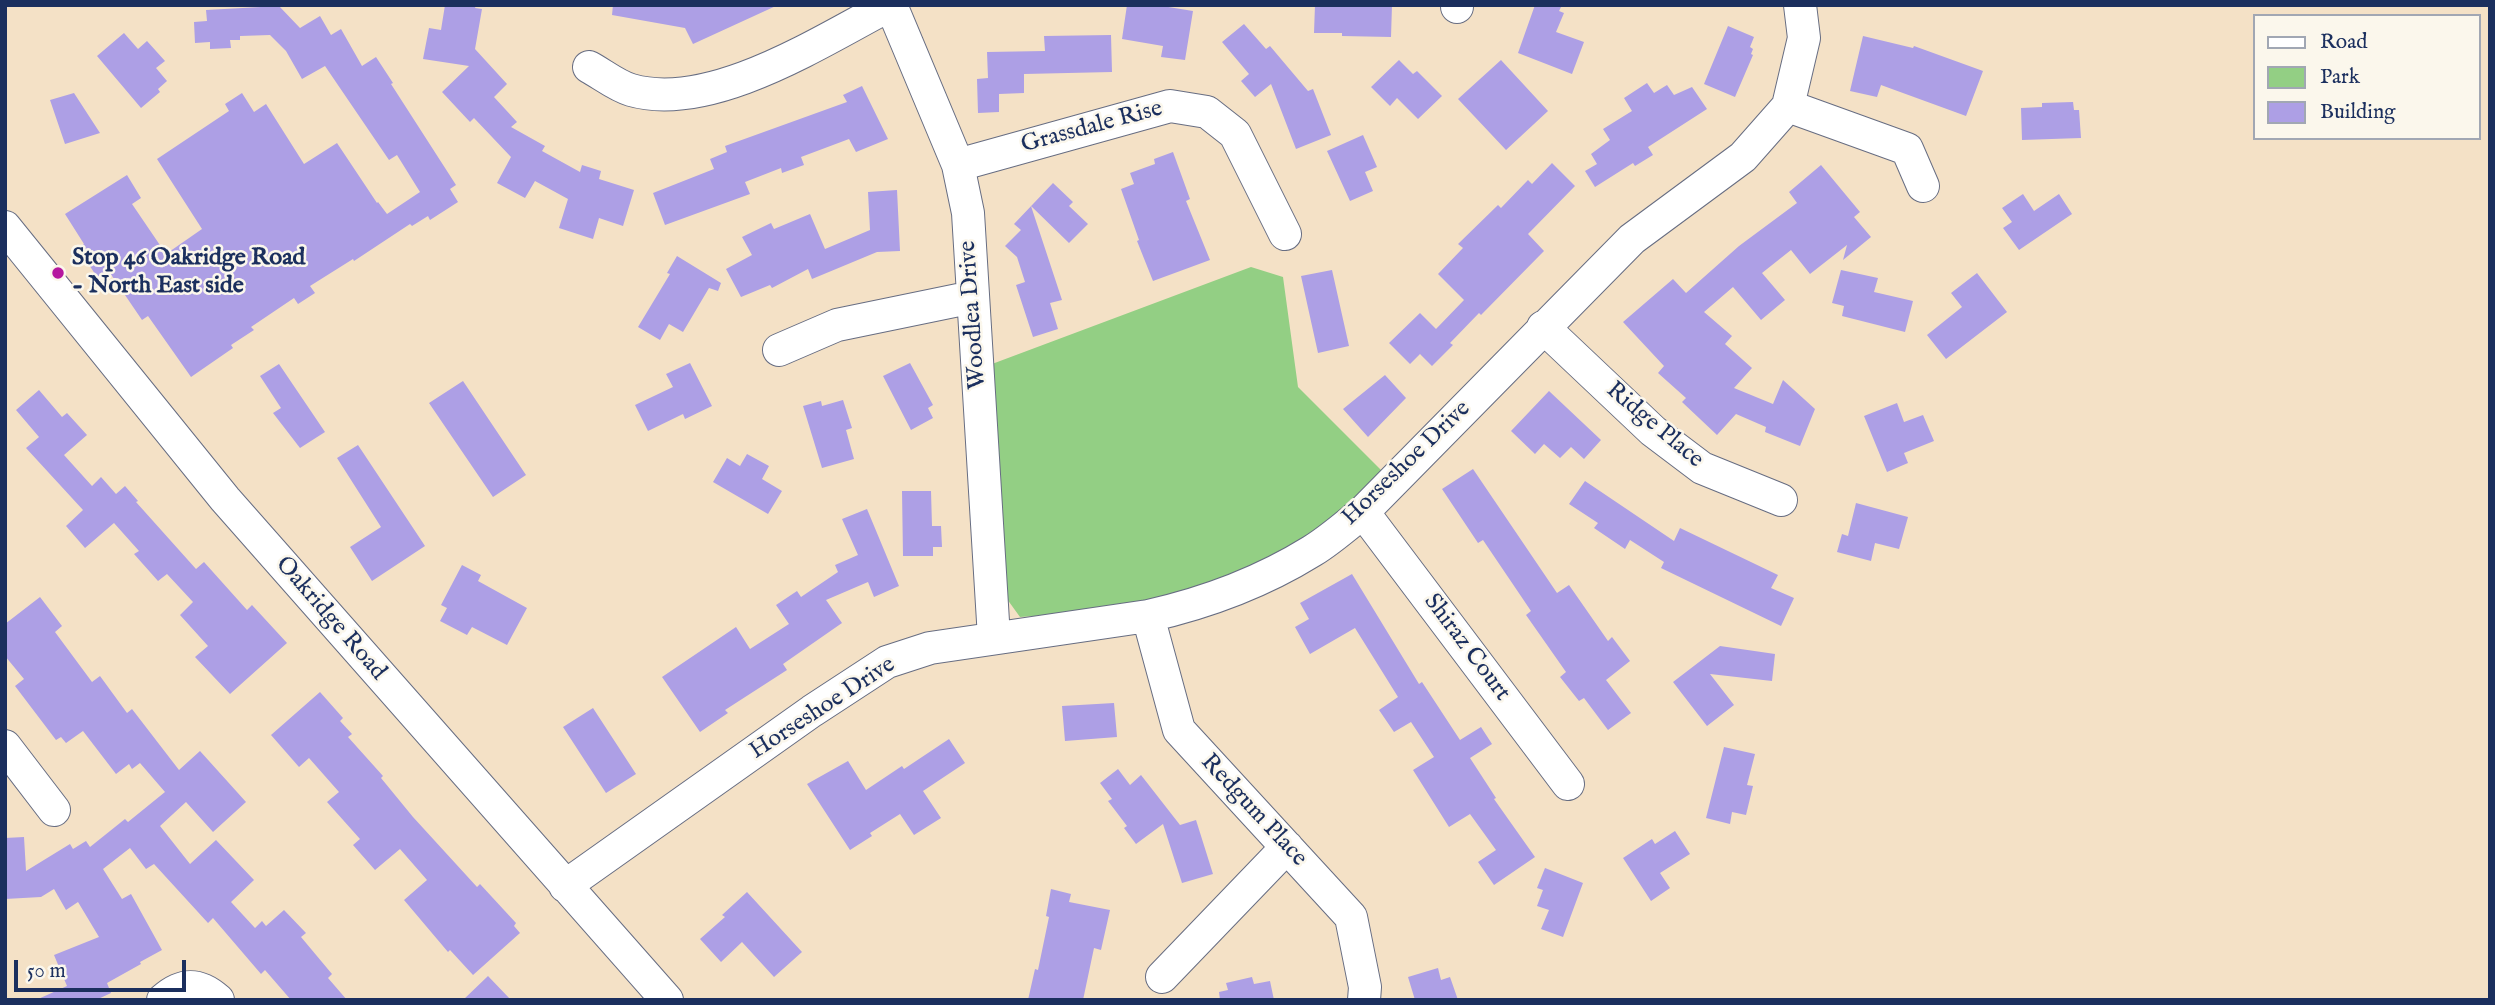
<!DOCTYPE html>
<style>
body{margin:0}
#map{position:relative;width:2495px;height:1005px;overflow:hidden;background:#f4e1c6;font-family:"IM FELL English",serif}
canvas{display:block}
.frame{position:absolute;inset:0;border:7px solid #1b2f5e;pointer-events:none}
.legend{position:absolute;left:2253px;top:14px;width:228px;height:126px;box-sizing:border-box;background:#fbf7ec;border:2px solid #a1a7b3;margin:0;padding:9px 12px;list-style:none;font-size:21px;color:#1b2f5e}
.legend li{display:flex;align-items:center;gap:14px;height:35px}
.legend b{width:35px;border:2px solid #a1a7b3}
.scale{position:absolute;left:14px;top:960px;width:172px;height:32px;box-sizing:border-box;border:4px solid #1b2f5e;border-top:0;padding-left:9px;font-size:21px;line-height:24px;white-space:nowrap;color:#1b2f5e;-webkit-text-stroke:5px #fbf7ec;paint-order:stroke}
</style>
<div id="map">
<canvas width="2495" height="1005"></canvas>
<div class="frame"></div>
<ul class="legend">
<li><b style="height:9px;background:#fff"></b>Road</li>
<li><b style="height:19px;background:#93cf84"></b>Park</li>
<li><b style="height:19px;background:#ad9fe5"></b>Building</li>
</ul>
<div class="scale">50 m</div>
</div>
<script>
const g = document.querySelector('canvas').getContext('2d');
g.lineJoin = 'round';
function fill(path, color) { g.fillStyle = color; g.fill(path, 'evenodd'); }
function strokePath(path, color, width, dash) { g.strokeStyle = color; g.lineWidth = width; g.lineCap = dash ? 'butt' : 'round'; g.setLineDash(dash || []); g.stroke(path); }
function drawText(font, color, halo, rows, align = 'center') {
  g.font = font + ' "IM FELL English",serif'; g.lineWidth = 5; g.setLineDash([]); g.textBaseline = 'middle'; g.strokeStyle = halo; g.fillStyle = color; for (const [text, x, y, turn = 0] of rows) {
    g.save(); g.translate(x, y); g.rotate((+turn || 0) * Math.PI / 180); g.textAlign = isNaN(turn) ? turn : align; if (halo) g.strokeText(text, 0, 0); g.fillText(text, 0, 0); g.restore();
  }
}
fill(new Path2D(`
 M1251,267L1283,277L1298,387L1385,474L1305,543L1217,583L1123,610L1020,617L1007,599L992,364Z`), '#93cf84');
fill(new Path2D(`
 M445,5H476L475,8L482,9L475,49L507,84L494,97L517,122L511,127L545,146L542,151L580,172L582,165L601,171L599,179L634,190L623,226L599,218L593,239L559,228L568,199L535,181L525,198L497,183L511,157L474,118L470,122L442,92L469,66L423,59L429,28L441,30Z
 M613,5H778L693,44L685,28L612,15Z
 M1127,5H1156L1193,11L1185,60L1161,57L1163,46L1122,39Z
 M1315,5H1392L1391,37L1342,36V33H1314Z
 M1535,5H1562L1559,11L1564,13L1556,32L1584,42L1572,74L1518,53Z
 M279,6L300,28L320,16L331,35L341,29L362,66L376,57L393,83L391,84L456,185L450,189L458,202L430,220L428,216L412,226L410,224L354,261L353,259L310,286L315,293L298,304L294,298L251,327L254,330L231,345L233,348L191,377L148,316L142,320L110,273L99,280L78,248L84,244L65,214L127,175L141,198L132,204L166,254L202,229L157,159L229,111L225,104L242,93L254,112L266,104L304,164L337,143L377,203L378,202L387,214L420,192L397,155L389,160L325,66L302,79L286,51L270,35L240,36V40H230L231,48L210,49V42L195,43L194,22L207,21L206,10Z
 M1244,24L1266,49L1270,46L1308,91L1313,89L1331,135L1296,149L1271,84L1255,97L1241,81L1249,74L1222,42Z
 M1728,26L1754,37L1750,47L1753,49L1751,54L1753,55L1735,97L1704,84Z
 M124,33L138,49L147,41L165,61L156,68L167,81L158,89L160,92L141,108L97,56Z
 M1111,35L1112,72L1024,74V93L999,94V112L978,113L977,79L988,78L987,52L1045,51L1044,36Z
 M1863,36L1913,48L1914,46L1983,71L1966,116L1881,85L1877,97L1850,91Z
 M1399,60L1413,74L1417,71L1442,96L1418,119L1397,98L1390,106L1371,87Z
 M1501,60L1548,111L1506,150L1458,99Z
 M1647,83L1654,93L1667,85L1674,95L1692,87L1707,109L1648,147L1653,155L1635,166L1633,163L1595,187L1585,171L1597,164L1591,154L1610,140L1603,129L1632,111L1624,98Z
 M862,86L888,139L856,152L849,139L801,157L804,165L782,173L781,168L745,182L750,194L665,225L653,193L714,169L710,159L727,152L725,146L847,102L843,95Z
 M74,93L100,133L65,144L50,100Z
 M2073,102L2074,110H2079L2081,138L2022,140L2021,108L2042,107V103Z
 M1363,135L1377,167L1365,172L1373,191L1350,201L1327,151Z
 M1173,152L1190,199L1186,201L1210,260L1153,281L1137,241L1139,240L1121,189L1134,184L1130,173L1155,164L1154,159Z
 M1552,163L1575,186L1528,234L1544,251L1481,315L1479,313L1450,343L1453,345L1432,366L1420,354L1410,364L1389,343L1420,313L1436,329L1464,300L1438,274L1463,248L1458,244L1498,205L1501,208L1528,180L1532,184Z
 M1821,165L1860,212L1854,217L1871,237L1843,260L1847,245L1810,274L1791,250L1762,273L1785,300L1761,320L1733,287L1704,312L1732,336L1725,344L1752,368L1734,388L1773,404L1783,380L1815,409L1800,446L1765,432L1766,427L1736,414L1717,435L1682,402L1686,398L1658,373L1664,366L1623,322L1673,279L1686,293L1739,246L1797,203L1789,192Z
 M1053,183L1073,202L1069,206L1088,224L1069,243L1031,206L1062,300L1050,303L1058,329L1033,337L1016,285L1025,282L1017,257L1005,246L1021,230L1014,224Z
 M897,190L900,251L877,252L812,279L808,269L772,288L770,285L741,297L726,269L752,255L742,237L771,223L774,229L810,214L825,249L870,230L868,192Z
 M2023,194L2034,211L2059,194L2072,214L2019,250L2003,228L2012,222L2002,208Z
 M677,256L721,283L718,291L709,288L683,332L669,324L660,340L638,327L670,274L667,273Z
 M1332,270L1349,346L1318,353L1301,276Z
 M1841,270L1878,278L1874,292L1913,301L1905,332L1842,316L1844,306L1832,303Z
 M1977,273L2007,312L1946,359L1927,335L1962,307L1951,293Z
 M690,363L712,406L685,419L683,414L648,431L635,405L673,387L666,374Z
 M910,363L933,405L928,408L933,418L911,430L883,376Z
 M279,364L325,432L300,448L273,413L281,408L260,376Z
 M1385,375L1406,398L1368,437L1343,409Z
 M463,381L526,475L493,497L429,403Z
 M39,390L62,417L67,413L87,435L64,455L92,486L101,477L116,494L125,486L138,501L136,502L196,569L204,562L247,610L252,605L287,643L230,694L195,657L208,646L180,615L193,602L167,574L158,581L134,554L139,551L114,523L85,548L66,526L83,510L26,448L39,437L16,410Z
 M1549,391L1601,440L1584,459L1571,447L1560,458L1544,444L1535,454L1511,431Z
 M843,400L852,428L846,430L854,459L822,468L803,406L821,401L822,406Z
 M1897,403L1904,422L1923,415L1934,441L1904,453L1908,463L1887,472L1864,416Z
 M358,445L425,546L372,581L350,547L381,527L337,458Z
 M747,454L769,466L762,479L782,491L768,514L713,482L727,458L740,466Z
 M1473,469L1557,593L1569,585L1608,641L1612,637L1630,661L1606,680L1631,713L1608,730L1584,698L1579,701L1560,677L1566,672L1526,615L1531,611L1483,540L1478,543L1442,489Z
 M1585,481L1674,541L1680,528L1778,575L1771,588L1794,598L1781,626L1661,568L1664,562L1630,540L1625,549L1594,528L1598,523L1569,504Z
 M902,491H931L932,526H941L942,547H933V556H903Z
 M1856,503L1908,517L1899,549L1875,543L1871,561L1837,552L1842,534L1848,536Z
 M867,509L899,586L874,597L868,582L826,600L842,623L783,664L787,670L725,710L728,713L700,732L662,677L736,627L750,649L789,624L776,605L797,591L801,597L838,572L835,565L858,555L842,519Z
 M462,565L481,575L478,581L527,608L507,645L472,627L467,635L440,621L447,608L441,605Z
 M1352,574L1419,684L1422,682L1460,740L1481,727L1492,744L1470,758L1496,798L1494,799L1535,857L1494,885L1478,862L1496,850L1470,814L1449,827L1413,770L1434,757L1411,722L1394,732L1379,710L1398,697L1355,628L1310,654L1295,627L1309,619L1300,603Z
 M40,597L62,626L55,632L92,682L100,676L127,713L132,709L179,770L200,751L246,802L213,832L186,802L160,826L190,864L216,840L254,880L231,902L255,928L262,921L266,926L284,910L306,933L301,937L332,974L328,978L347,1000H291L265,970L261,974L213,918L208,923L154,864L146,869L130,848L103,869L122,899L131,894L162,950L140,962L141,964L107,983L111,993L96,1000H36L67,986L54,955L99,937L78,902L66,910L54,889L41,897L5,899V838L24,837L26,871L70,844L73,849L86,841L90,847L125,819L128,822L165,792L140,763L132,769L129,764L116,774L83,731L66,743L61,737L56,740L15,686L24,679L5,656V624Z
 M1720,646L1775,654L1772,681L1710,674L1734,705L1707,726L1673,682Z
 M320,692L343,718L340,721L352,734L348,737L383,776L381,778L413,817L477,887L480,884L516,923L514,926L520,933L473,975L450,950L448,952L404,900L427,880L400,849L375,870L353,845L360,839L327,802L339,792L309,758L299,767L271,735Z
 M1114,703L1117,737L1065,741L1062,706Z
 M593,708L636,774L606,793L563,727Z
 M949,739L965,763L923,791L941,818L914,835L900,814L870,833L872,836L850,850L807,784L848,761L866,790L902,766L904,769Z
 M1724,747L1755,754L1747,785L1753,786L1746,815L1732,812L1730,824L1706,818Z
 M1118,769L1130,785L1141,775L1180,825L1196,820L1213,874L1182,883L1163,824L1136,844L1124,828L1127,826L1108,801L1112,799L1100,783Z
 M1675,831L1690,854L1660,873L1670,888L1651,901L1623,858L1652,839L1655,844Z
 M1545,868L1583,883L1563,937L1541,929L1549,910L1537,906L1543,890L1537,888Z
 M1051,889L1071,894L1069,902L1110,910L1101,950L1094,948L1083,1000H1028L1035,969L1038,970L1049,917L1046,916Z
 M747,892L802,952L774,977L742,942L721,962L700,939L725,917L722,915Z
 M1438,968L1441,980L1450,977L1458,1000H1415L1408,977Z
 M488,976L511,1000H463Z
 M1252,977L1254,984L1270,981L1274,1000H1220L1219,992L1228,990L1226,983Z`), '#ad9fe5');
const minor = new Path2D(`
 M891,5L958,165L968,213L994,638
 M1457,7V5
 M589,67C602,74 617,86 631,90C711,113 821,41 890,5
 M1788,106L1907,149L1923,186
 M958,165L1170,106L1207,112L1235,134L1285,234
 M5,227L225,499L667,1000
 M1543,327L1653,431L1702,468L1781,500
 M779,350L837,325L973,297
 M1363,512L1568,784
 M1148,616L1179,730L1351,917L1365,987L1364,1000
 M5,746L54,810
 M565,886L812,711L887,662L930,648L1148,616C1206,603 1262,582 1312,551C1330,540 1347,525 1363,512L1632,239L1743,157L1788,106L1804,38L1800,5
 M1162,977L1287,847
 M163,1000C182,983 199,983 218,1000`);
strokePath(minor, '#676d82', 34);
strokePath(minor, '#fff', 32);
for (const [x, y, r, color] of [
 [58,273,7,"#b5179e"]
]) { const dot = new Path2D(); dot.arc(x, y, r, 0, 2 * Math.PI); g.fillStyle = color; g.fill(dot); strokePath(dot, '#fbf7ec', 2.5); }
drawText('24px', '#1b2f5e', '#fbf7ec', [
 ["Grassdale Rise",1092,128,-15],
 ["Woodlea Drive",974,315,-94],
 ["Ridge Place",1654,426,40],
 ["Horseshoe Drive",1407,464,-44],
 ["Oakridge Road",330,619,49],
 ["Shiraz Court",1466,648,53],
 ["Horseshoe Drive",823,709,-33],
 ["Redgum Place",1253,811,47]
]);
drawText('bold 24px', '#1b2f5e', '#fbf7ec', [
 ["Stop 46 Oakridge Road",72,259],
 ["- North East side",72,287]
], 'left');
</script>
